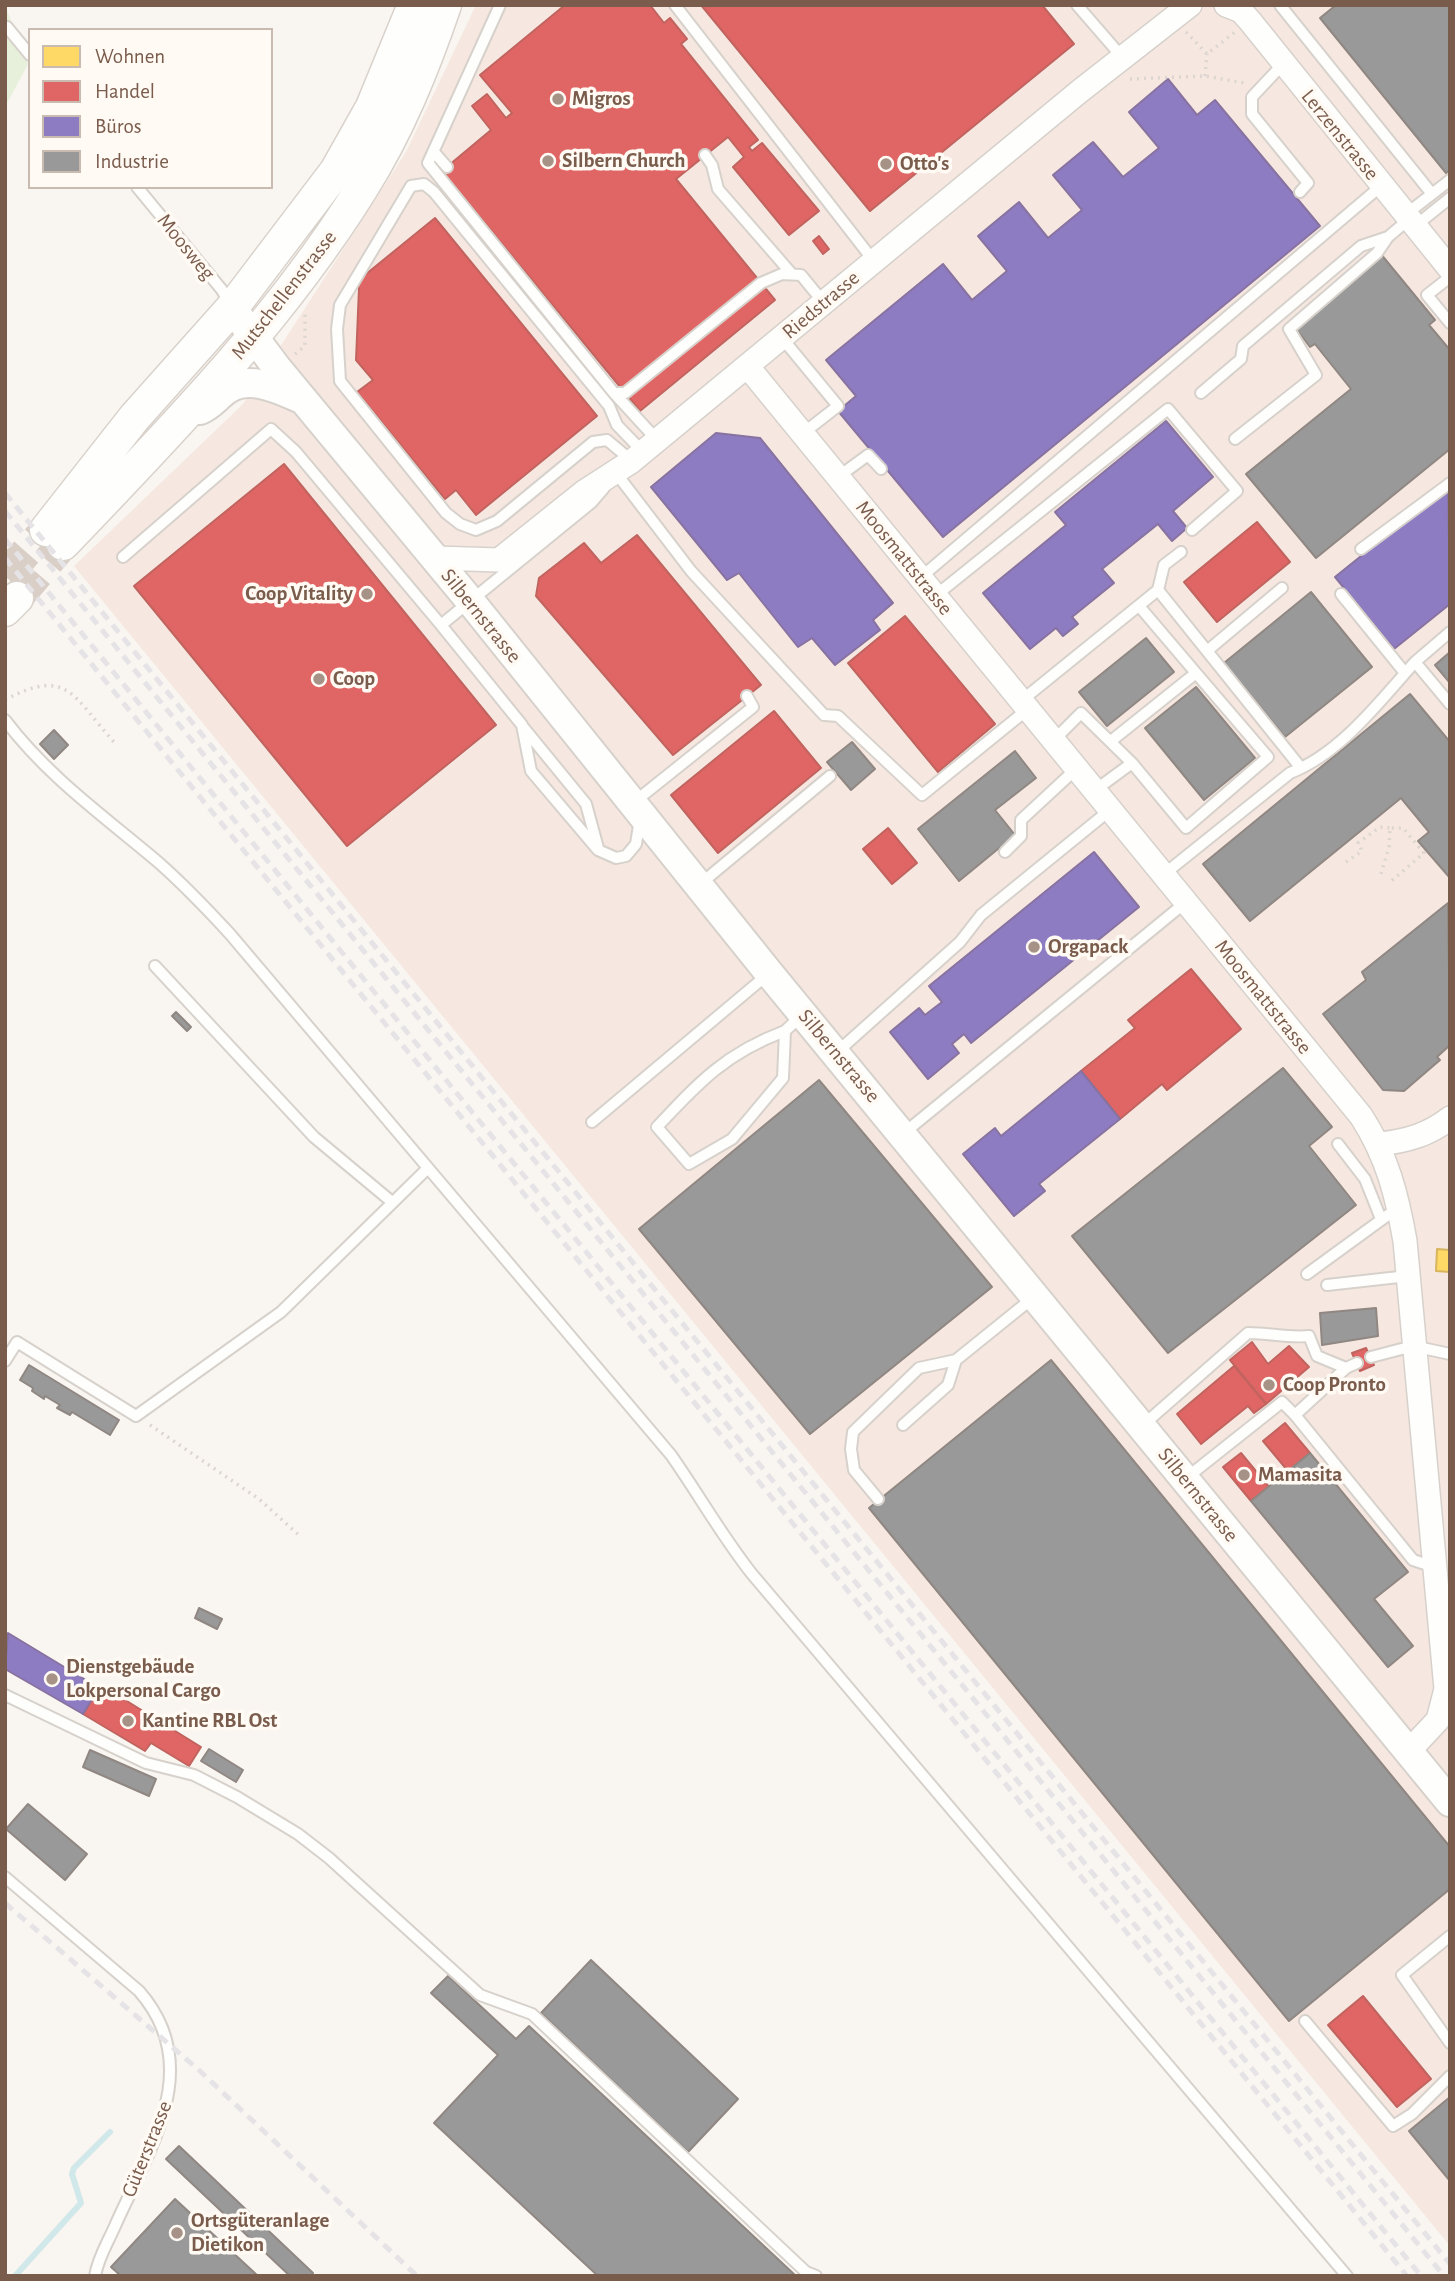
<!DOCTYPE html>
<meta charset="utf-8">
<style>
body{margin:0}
#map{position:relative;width:1455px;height:2281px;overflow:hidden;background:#f9f5f0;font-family:"Alegreya Sans",sans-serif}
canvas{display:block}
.frame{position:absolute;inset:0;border:7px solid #7a5c4d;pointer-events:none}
.legend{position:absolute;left:28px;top:28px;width:245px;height:161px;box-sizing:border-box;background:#fffaf3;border:2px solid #cabbb1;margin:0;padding:9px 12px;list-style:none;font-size:21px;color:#7a5c4d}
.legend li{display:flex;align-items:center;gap:14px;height:35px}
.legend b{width:35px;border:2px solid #cabbb1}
</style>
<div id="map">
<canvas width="1455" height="2281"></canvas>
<div class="frame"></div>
<ul class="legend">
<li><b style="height:19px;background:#ffd966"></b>Wohnen</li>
<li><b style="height:19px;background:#e06666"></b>Handel</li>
<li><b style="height:19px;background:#8e7cc3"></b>Büros</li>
<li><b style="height:19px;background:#999"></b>Industrie</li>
</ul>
</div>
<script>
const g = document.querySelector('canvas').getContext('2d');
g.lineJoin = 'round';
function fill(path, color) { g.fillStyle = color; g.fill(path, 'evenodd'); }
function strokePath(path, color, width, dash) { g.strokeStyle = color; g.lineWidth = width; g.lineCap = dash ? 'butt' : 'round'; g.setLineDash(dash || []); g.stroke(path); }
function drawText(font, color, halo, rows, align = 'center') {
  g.font = font + ' "Alegreya Sans",sans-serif'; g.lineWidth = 7; g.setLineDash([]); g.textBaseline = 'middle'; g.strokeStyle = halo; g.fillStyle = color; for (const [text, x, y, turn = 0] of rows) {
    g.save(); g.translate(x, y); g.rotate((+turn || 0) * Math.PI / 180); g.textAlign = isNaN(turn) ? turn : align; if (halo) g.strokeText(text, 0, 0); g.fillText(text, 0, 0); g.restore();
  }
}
fill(new Path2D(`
 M476,5H1450V2246L74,566L243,404L406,152Z`), '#f6e8e1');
fill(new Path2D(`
 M5,5L28,64L5,107Z`), '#e7f0db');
const homes = new Path2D(`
 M1437,1249L1450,1250V1272L1436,1271Z`);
fill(homes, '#ffd966');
strokePath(homes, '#d7b45e', 2);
const shops = new Path2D(`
 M565,5H650L664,23L670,18L687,39L681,44L758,140L749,147L752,151L762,143L819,211L789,235L733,167L744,157L728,137L676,179L775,300L640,411L442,171L491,130L472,106L487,94L506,118L512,113L480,75Z
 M701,5H1042L1074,44L870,211Z
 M435,218L597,416L476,515L456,490L445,499L357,392L373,380L356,360L359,288L355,283Z
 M819,236L829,249L823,254L813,241Z
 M284,464L496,725L347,846L134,586Z
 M1257,522L1290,562L1217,622L1184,582Z
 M637,535L761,685L673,755L536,596L539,578L584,543L601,563Z
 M905,616L995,724L938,772L848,663Z
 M774,711L821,768L718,853L671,795Z
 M888,828L917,863L892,884L863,849Z
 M1191,969L1241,1029L1167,1090L1162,1084L1120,1119L1081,1071L1135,1028L1128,1020Z
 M1252,1342L1268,1364L1289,1346L1309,1367L1266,1404L1230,1360Z
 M1366,1348L1374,1365L1360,1371L1352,1353Z
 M1234,1366L1266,1404L1254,1413L1248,1406L1201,1444L1177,1414Z
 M1285,1423L1310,1453L1288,1471L1263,1441Z
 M1241,1453L1269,1487L1251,1501L1223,1467Z
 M101,1685L201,1747L189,1766L151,1743L145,1751L83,1714Z
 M1363,1996L1431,2079L1397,2107L1328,2025Z`);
fill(shops, '#e06666');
strokePath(shops, '#c1635e', 2);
const offices = new Path2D(`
 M1168,79L1197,115L1215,100L1320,226L943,537L838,411L856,396L826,360L943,264L972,300L1007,271L978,236L1019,202L1048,238L1082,210L1053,175L1093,142L1123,177L1159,148L1129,112Z
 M1166,421L1213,477L1173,511L1187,528L1172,541L1158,524L1102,569L1114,583L1072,617L1078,624L1063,636L1056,628L1030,649L983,593L1066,525L1055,512Z
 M716,433L760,438L893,603L873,620L880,630L835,665L812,638L798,647L739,573L727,580L651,487Z
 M1448,486L1450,604L1394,649L1335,577Z
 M1094,852L1139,907L971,1043L964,1034L952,1044L959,1053L928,1079L890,1032L919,1008L925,1015L942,1002L929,986Z
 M1081,1071L1120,1119L1039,1184L1045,1191L1014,1216L963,1154L995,1128L1001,1136Z
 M8,1633L99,1688L83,1714L5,1669Z`);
fill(offices, '#8e7cc3');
strokePath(offices, '#8872a0', 2);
const industry = new Path2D(`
 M1336,5H1450V170L1446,173L1320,18Z
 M1380,253L1435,320L1429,325L1450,350V449L1316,558L1246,474L1351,389L1315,344L1310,347L1294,326Z
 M1311,592L1372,667L1285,737L1224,663Z
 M1146,638L1174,672L1107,726L1079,692Z
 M1450,652V683L1435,665Z
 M1196,687L1255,758L1204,800L1145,728Z
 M1410,694L1450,742V878L1418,841L1429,832L1401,798L1250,921L1203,864Z
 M54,730L68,745L54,759L40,744Z
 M852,742L875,769L851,790L827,762Z
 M1015,751L1036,778L995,810L1015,835L959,881L918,829Z
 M1448,903L1450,1045L1437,1057L1440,1060L1404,1091L1383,1090L1323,1014L1366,980L1362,972Z
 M176,1012L191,1027L187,1031L172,1016Z
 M1283,1068L1332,1127L1309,1146L1356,1205L1168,1353L1072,1236Z
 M819,1080L992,1287L810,1434L639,1229Z
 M1376,1308L1378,1336L1322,1345L1320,1313Z
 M1051,1360L1450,1847V1889L1289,2021L869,1508Z
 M29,1365L119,1420L110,1435L72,1412L70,1415L57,1408L60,1405L45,1396L44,1399L32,1391L33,1388L20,1380Z
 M1310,1453L1408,1572L1374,1599L1413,1646L1388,1667L1251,1501Z
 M199,1608L222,1619L217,1629L195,1618Z
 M209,1749L243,1770L236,1782L201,1761Z
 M90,1750L156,1779L149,1796L83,1767Z
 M28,1804L87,1854L65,1880L6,1829Z
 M591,1960L738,2099L688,2152L541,2013Z
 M448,1976L516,2039L529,2026L796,2276H598L434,2123L498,2055L431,1993Z
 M1450,2097V2181L1409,2131Z
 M179,2146L313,2273L311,2276H290L166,2159Z
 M175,2199L258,2276H121L111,2267Z`);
fill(industry, '#999');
strokePath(industry, '#908782', 2);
strokePath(new Path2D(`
 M15,2276L81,2203L72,2174L74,2168L110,2132`), '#d0e8ea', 6);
strokePath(new Path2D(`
 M5,576L46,530
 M17,598L63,544`), '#d9cfc7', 32, [32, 16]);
const service = new Path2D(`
 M500,5L428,163L614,393L658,441
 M675,5L873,260
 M1077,5L1122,57
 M1280,5L1432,194
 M7,27L30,55
 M1283,64L1252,97V114L1308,183L1300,192
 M434,152L447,167
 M705,155L712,165L718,189L791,273
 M137,187L222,290L231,306
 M1405,215L1450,180
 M1414,227L1450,198
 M1450,277L1427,295L1450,323
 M782,338L838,406L802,434
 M614,393H625L761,283L782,274L801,275L824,303
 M1201,393L1241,359L1243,346L1361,246L1388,237
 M1235,439L1316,375L1289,329L1377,253L1388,237L1408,220
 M632,461L607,440L593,442L497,521L476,530L460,524L446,513L340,381L337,329L340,305L411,186L424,184L434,192L609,406L617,425L643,452
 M614,475L616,473L691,571L824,715L838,716L922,795L1028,709
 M838,477L868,455L881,469
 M604,488L592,502L441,625L522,725L531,771L598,850L616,858L626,856L636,844L640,819
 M1361,549L1450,483
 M123,557L271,429L296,452L441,625
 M920,578L1381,186
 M1158,590L1164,565L1181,552
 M1341,594L1405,673
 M935,596L1168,409L1237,491L1192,530
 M1139,606L1196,673
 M1450,632L1415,662L1450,704
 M1207,651L1282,588
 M1021,701L1158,590L1301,768
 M5,720C48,777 105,817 158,862C183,884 207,909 230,934L671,1455C699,1495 722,1536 752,1574L1347,2276
 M523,727L586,804L598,848
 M1053,741L1081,713L1132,763
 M1094,791L1132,763L1186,828L1268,757L1196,673L1111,741
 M633,803L753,707L747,696
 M1005,852L1021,836V820L1076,769
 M1163,875L1290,773C1341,753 1379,702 1415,662
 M699,885L830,776
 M155,966L314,1137L392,1202
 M785,1031C726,1053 699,1082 657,1127L689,1164L732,1139L783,1078L785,1031L801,1016
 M836,1053L960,942L981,915L1110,810
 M592,1122L767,975
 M904,1133L1186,902
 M1338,1144L1365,1179L1381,1219
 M1307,1274L1399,1207
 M1327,1285L1408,1276
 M1371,1357L1413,1346L1450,1354
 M5,1361L17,1342L136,1416L281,1312L428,1168
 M1295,1415L1413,1560L1434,1567
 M903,1425L948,1385L956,1360L1034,1297
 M1142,1426L1248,1333C1270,1333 1287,1338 1309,1336L1317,1356L1346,1368
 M1185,1479L1282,1402L1295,1415L1346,1368L1357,1363
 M878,1499L854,1470L851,1449L853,1432L919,1368L956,1360
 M5,1695L146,1763L194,1775L237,1797L298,1834L329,1858L480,1995L532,2014L806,2272L816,2276
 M5,1877L139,1991C206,2067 149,2149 115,2226C108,2242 98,2258 95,2276
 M1450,1936L1402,1975L1450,2043
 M1305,2021L1393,2126L1412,2114L1450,2076`);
const minor = new Path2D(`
 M1226,5L1241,11L1250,21L1450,269
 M748,367L1361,1116C1387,1156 1397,1195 1405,1241L1446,1689L1438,1720L1408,1752
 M435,558L499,560L584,492L632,461L1080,91L1190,5
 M1379,1144C1407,1141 1428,1135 1450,1118`);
const tertiary = new Path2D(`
 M232,308L277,368L471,602L769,973L1450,1802
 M200,410C212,405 217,396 228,389C250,375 278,389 299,398`);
const secondary = new Path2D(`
 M46,530L134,418L232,308L336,171L372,107L414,5
 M63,544C170,432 280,320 362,188C398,131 423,69 445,5
 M5,610L17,598`);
strokePath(service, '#d7d1cb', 14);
strokePath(minor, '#d7d1cb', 26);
strokePath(tertiary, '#d7d1cb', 32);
strokePath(secondary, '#d9d2cb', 35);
strokePath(new Path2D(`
 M1186,32L1207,54L1235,32
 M1205,76L1207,54
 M1130,79L1205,76L1244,83
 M295,354L305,346V314
 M5,700C68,666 73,697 114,742
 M1346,862L1362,851L1358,843L1380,827L1390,828
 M1381,874L1389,847L1390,828H1403L1424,853L1389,883
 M150,1425L259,1499L301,1537`), '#dcd5d0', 3.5, [2, 5]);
strokePath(service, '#fefefd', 10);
strokePath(minor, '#fefefd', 23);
strokePath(tertiary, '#fefefd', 28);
strokePath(secondary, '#fefefd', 32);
strokePath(new Path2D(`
 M5,493L1450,2264
 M5,511L1444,2276
 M5,539L1421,2276
 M5,558L1407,2276
 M5,1903L200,2071L417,2276`), '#e6e3e7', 5, [10, 7]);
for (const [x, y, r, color] of [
 [558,99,7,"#a69286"],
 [548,161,7,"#a69286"],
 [886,164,7,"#a69286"],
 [367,594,7,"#a69286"],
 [319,679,7,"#a69286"],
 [1034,947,7,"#a69286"],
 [1269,1385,7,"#a69286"],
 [1244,1475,7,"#a69286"],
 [52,1679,7,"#a69286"],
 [128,1721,7,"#a69286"],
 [177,2233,7,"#a69286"]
]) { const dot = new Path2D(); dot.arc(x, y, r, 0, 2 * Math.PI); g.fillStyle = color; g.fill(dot); strokePath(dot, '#fffaf3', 2.5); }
drawText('bold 21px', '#7a5c4d', '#fffaf3', [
 ["Migros",572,99],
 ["Silbern Church",562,161],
 ["Otto's",900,164],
 ["Coop Vitality",353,594,"right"],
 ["Coop",333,679],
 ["Orgapack",1048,947],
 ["Coop Pronto",1283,1385],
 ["Mamasita",1258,1475],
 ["Dienstgebäude",66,1667],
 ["Lokpersonal Cargo",66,1691],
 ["Kantine RBL Ost",142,1721],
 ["Ortsgüteranlage",191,2221],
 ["Dietikon",191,2245]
], 'left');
drawText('21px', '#7a5c4d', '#fffaf3', [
 ["Lerzenstrasse",1340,135,51],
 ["Moosweg",186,247,51],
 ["Mutschellenstrasse",284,295,-52],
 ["Riedstrasse",821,305,-40],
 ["Moosmattstrasse",904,558,51],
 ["Silbernstrasse",481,616,51],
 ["Moosmattstrasse",1263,997,51],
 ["Silbernstrasse",839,1056,50],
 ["Silbernstrasse",1198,1495,51],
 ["Güterstrasse",147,2149,-68]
]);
</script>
